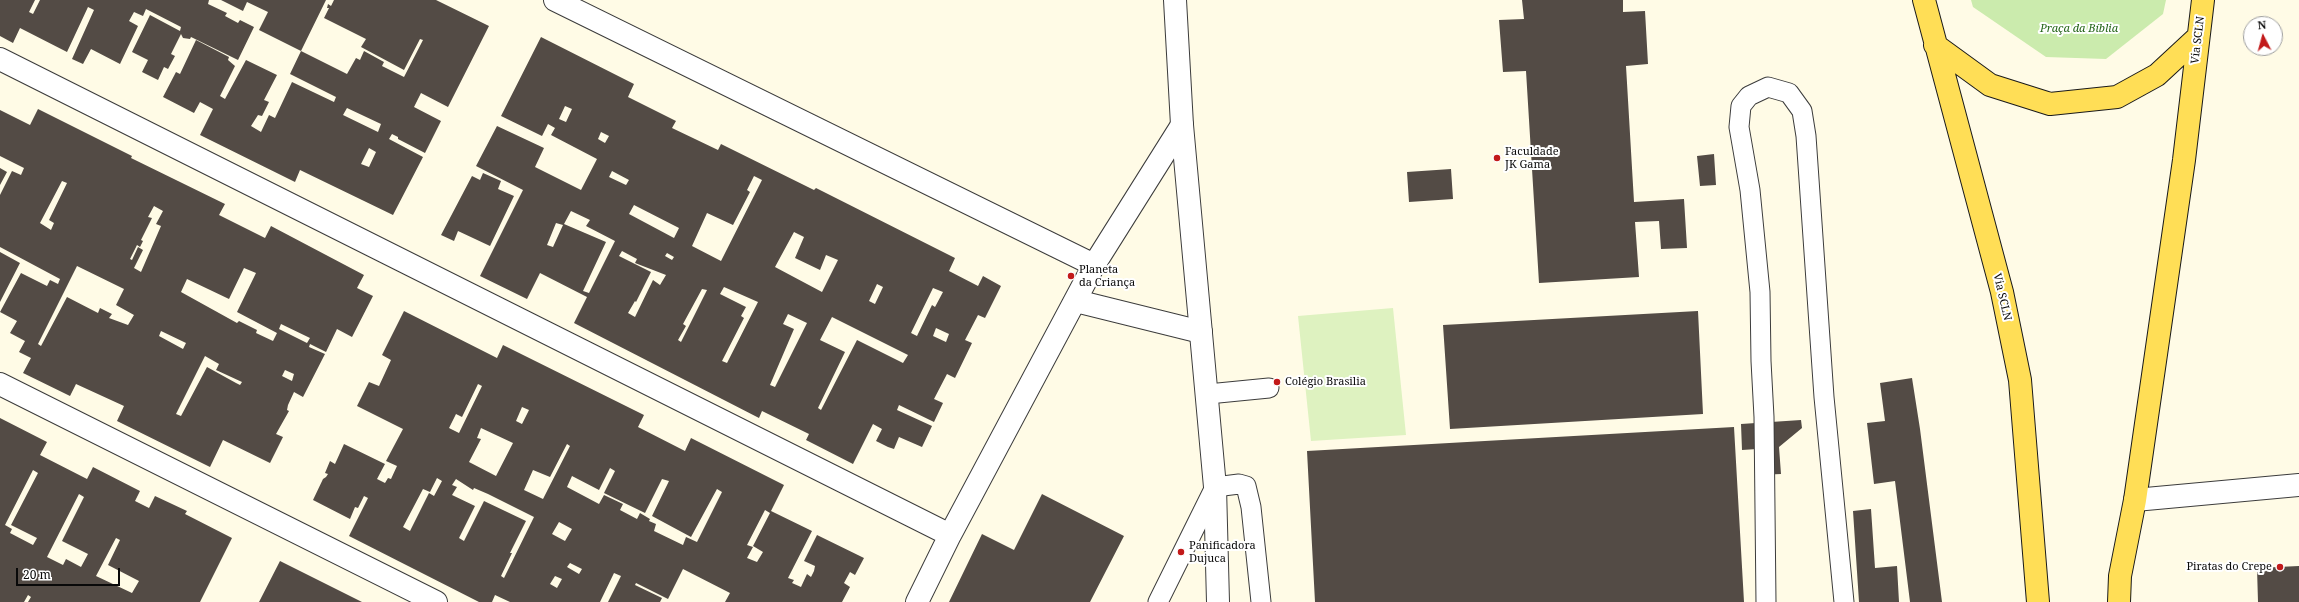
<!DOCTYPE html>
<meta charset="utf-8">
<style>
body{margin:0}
#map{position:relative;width:2299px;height:602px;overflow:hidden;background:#fffbe6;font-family:"Noto Serif",serif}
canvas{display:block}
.north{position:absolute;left:2243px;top:16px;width:40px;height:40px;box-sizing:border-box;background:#fff;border:1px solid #9d9d9d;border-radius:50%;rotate:354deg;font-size:11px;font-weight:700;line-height:16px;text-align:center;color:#090909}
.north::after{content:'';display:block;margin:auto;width:14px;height:18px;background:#c21919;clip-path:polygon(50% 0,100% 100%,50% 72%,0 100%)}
.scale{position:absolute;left:16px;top:568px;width:104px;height:18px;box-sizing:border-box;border:2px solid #090909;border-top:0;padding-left:5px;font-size:12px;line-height:14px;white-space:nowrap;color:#090909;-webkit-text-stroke:3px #fff;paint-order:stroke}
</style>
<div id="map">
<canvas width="2299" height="602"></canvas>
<div class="north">N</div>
<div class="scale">20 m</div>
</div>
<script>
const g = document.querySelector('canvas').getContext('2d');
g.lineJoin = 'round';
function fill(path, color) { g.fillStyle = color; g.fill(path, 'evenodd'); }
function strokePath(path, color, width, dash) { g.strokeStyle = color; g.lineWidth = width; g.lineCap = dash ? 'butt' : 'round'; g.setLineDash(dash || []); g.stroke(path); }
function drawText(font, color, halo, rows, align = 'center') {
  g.font = font + ' "Noto Serif",serif'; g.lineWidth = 4; g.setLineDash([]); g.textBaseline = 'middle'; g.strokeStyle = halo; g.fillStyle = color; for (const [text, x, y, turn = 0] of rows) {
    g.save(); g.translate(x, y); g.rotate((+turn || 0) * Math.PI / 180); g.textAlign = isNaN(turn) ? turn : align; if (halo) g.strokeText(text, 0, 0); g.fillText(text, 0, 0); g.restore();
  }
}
fill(new Path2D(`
 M1971,0H2166L2163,14L2106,59L2046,57L1973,7Z`), '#cbebad');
fill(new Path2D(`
 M1393,308L1406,435L1311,441L1298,316Z`), '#def2c0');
fill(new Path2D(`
 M0,0H35L29,12L33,14L40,0H209L208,4L227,13L225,16L238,23L240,20L254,27L238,60L191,37L190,39L183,38L181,34L171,54L175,56L168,69L164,67L158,80L142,72L148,60L132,52L150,15L180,31L181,27L146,9L143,16L134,12L129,21L138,26L120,64L91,49L83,64L72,59L94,10L88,7L67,52L20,28L13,43L0,36Z
 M221,0H326L301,51L259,30L268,12L247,2L243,11Z
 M334,0H436L489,26L448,107L421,93L414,107L441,121L425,153L398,139V137L392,134L389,139L423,157L393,215L300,170L295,182L200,135L213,109L200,102L194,113L163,97L176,72L180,74L196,40L229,57L228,60L235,66L220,96L225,99L246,60L277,75L264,100L269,102L262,116L258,115L251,126L261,132L269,115L275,118L292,82L334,102L336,97L290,74L301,51L347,74L356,58L360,60L364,51L384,62L382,66L404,77L423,40L420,39L404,70L361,47L366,39L324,18L329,8H327L328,4L331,6ZM347,108L381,124L378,132L343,115ZM369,148L376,152L369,167L361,164Z
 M1522,0H1623V12L1645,11L1648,64L1626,66L1634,202L1684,199L1687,248L1661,249L1659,221L1635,222L1639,277L1539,283L1526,71L1503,72L1499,20L1524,19Z
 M541,37L634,84L628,97L676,121L672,128L718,150L721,144L814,190L816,188L955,258L949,271L978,286L983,276L1001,286L985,318L978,315L965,340L972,343L955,378L947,374L934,399L943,403L934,422L899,405L897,410L932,426L922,447L899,437L894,449L888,447L876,441L882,429L873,424L853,464L806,440L809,434L762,411L759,418L574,323L587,297L540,273L527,299L480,276L523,190L476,166L497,126L544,148L535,167L581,190L597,159L551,135L555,128L548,124L542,136L501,116ZM565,106L572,109L566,122L559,119ZM601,132L609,136L605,143L598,139ZM612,171L629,180L626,185L609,177ZM754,176L762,180L721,261L692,246L707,213L733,225L750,192L747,190ZM634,205L679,228L674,238L629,214ZM571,211L590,220L586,226L615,241L589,293L583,291L606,242L564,224ZM556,223L563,225L553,247L547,245ZM794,232L804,237L795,258L820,270L826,255L838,260L822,292L775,267ZM622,251L637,259L635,263L666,275L660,285L653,280L635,317L628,313L635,301L636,302L651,272L619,256ZM667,253L674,257L672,260L665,256ZM877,284L883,287L875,304L869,301ZM724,287L758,302L727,363L722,361L744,318L741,316L746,307L720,294ZM933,288L943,292L935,307L932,305L917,336L911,333ZM702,289L707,290L681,342L678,340L686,326L683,324ZM788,314L807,323L775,387L770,385L794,329L783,324ZM832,317L908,355L903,363L857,340L821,410L818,408L845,352L820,340ZM936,328L949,334L946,342L933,336Z
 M38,109L132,156L131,158L225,204L219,215L265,238L271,226L364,275L357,288L373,296L352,337L337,329L326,352L310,344L309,347L325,354L303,397L294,392L288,405L287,410L289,411L276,434L283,437L270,463L223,440L210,467L117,421L124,406L76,384L70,396L23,373L31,358L19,352L25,341L10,333L17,321L0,312L21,273L47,286L50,280L58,284L60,279L0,247V195L12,171L21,175L24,168L0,156V110L30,125ZM62,181L67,183L49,220L54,223L51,230L40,223ZM154,206L163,211L156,224L161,226L141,272L134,268L143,250L138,247L132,260L130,259L137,245L140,247L143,241L141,240L152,218L148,217ZM77,266L124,289L116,305L134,315L128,325L109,318L112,314L100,308L98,313L67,297L41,346L38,344ZM244,268L256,273L237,312L277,333L273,341L256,333L257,330L239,321L237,323L181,292L187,279L229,299ZM281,324L310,338L307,343L279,329ZM161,331L186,343L183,349L159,336ZM205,356L219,364L216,370L242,382L240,385L236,383L207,367L181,416L176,414ZM285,370L294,374L292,381L282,376Z
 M1714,154L1716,185L1700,186L1697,156Z
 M0,168L7,172L0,185Z
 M1451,169L1453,199L1409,202L1407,172Z
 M483,173L501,181L498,189L514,196L490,246L458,231L454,241L441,235L472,176L480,180Z
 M0,252L20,263L0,302Z
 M404,311L497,358L503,345L644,415L638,427L685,451L691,438L784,485L771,511L812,531L788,578L794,580L792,583L801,587L807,574L811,577L814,571L815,566L804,561L817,535L864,558L855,575L850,572L844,583L850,587L842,602H725L730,593L683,569L668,599L636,583L635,585L662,598L660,602H608L621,576L614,573L600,602H510L495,595L492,602H479L349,536L368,498L364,496L358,508L355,507L350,519L313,500L323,479L326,477L328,474L325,473L330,461L335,464L344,444L385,464L377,479L385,483L388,478L391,479L397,466L386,461L403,429L357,406L369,382L379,386L391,360L382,355ZM478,384L482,386L459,433L449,428L456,414L462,417ZM522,407L529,410L522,424L516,421ZM481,428L513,443L496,476L469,462L481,439L477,438ZM567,444L570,446L543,499L524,490L533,470L550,477ZM610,468L615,471L604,493L645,513L662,479L669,481L652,516L691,537L717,489L722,492L697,542L686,537L683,545L654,531L656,524L649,521L650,519L640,513L637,519L620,510L623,504L604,495L599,504L567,487L572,476L599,490ZM437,478L442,481L434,496L429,493L410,531L403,527L423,489L430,492ZM456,479L473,490L474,488L488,494L534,517L504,578L501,576L512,553H510L526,521L484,501L464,541L459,538L475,506L452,495L457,487L452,485ZM765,510L770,513L753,546L763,552L757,562L747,558L753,547L747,545ZM559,522L572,529L565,541L552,534ZM570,563L582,569L579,574L567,567ZM555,576L562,579L557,588L550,584Z
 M1698,311L1703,414L1450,429L1443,325Z
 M1912,378L1920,429L1942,602H1910L1895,481L1874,484L1867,423L1885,421L1880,383Z
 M0,418L47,442L40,455L87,479L93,467L140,491L135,501L149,508L155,496L187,511L185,514L232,538L200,602H28L31,597L28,595L24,602H0ZM33,470L38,473L11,525L37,538L33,545L10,533L12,529L5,525ZM79,494L84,497L62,541L88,554L81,567L66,559L63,565L47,557ZM116,538L120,540L108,565L139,581L132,593L96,576Z
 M1801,420L1802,428L1779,447L1781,474L1759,475L1757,449L1742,450L1741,424Z
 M1734,427L1744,602H1315L1307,451Z
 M1042,494L1124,536L1090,602H949L982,534L1014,550Z
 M1871,509L1875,568L1897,566L1899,602H1859L1853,511Z
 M280,561L362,602H259Z
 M2299,566V602H2258L2257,568Z`), '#534b45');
const service = new Path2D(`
 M1208,394L1269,388
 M1158,602L1215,487L1239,484L1246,486L1251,507L1261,602
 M1766,602L1764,417L1761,361L1760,292L1750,190L1739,127L1741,106L1749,96L1768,87L1789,93L1802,111L1806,136L1824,397L1844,602`);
const minor = new Path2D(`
 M555,0L1094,265
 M0,59L950,535
 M1076,301L1201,332
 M0,384L436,602
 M2135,500L2299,485
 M917,602L950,535L1094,265L1182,125`);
const tertiary = new Path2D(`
 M1175,0L1182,125L1215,487L1218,602`);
const primary = new Path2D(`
 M1924,0L2002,292L2020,380L2038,602
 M1935,45L1990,85L2050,104L2117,97L2157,75L2198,37
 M2119,602L2120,576L2135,500L2184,160L2203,0`);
strokePath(service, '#3c3c3c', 21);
strokePath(minor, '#3c3c3c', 24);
strokePath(tertiary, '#3c3c3c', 24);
strokePath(primary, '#1a1a1a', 24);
strokePath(service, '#fff', 19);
strokePath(minor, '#fff', 22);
strokePath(tertiary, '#fff', 22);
strokePath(primary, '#ffde56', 22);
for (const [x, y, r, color] of [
 [1497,158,4,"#c21919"],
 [1071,276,4,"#c21919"],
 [1277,382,4,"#c21919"],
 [1181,552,4,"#c21919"],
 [2280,567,4,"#c21919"]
]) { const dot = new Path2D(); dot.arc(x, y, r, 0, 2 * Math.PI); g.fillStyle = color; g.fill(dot); strokePath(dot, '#fff', 1.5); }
drawText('italic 11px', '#236417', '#fff', [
 ["Praça da Bíblia",2079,29]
]);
drawText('11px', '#090909', '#fff', [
 ["Via SCLN",2198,40,-83],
 ["Via SCLN",2002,297,77]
]);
drawText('11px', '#090909', '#fff', [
 ["Faculdade",1505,152],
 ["JK Gama",1505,165],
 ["Planeta",1079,270],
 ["da Criança",1079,283],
 ["Colégio Brasilia",1285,382],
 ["Panificadora",1189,546],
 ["Dujuca",1189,559],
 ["Piratas do Crepe",2272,567,"right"]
], 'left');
</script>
